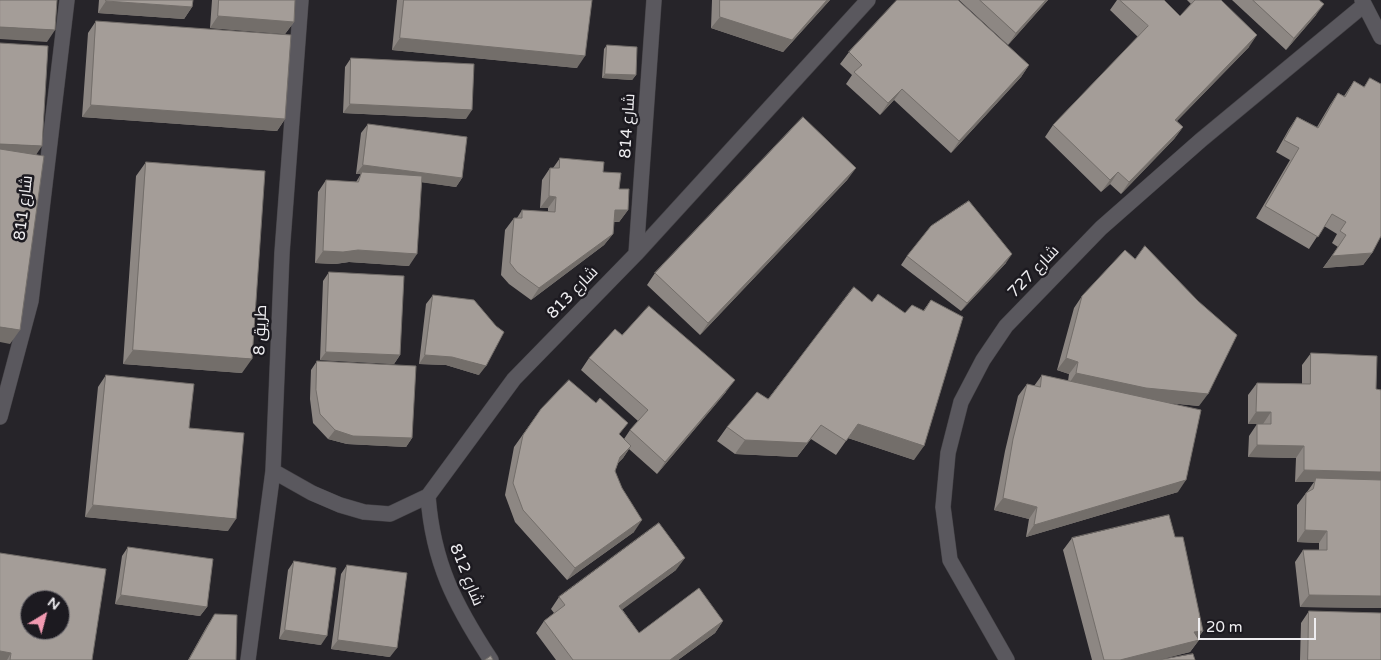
<!DOCTYPE html>
<meta charset="utf-8">
<style>
body{margin:0}
#map{position:relative;width:1381px;height:660px;overflow:hidden;background:#262429;font-family:"Varela Round",sans-serif}
canvas{display:block}
.north{position:absolute;left:20px;top:590px;width:50px;height:50px;box-sizing:border-box;background:#1c1a20;border:1px solid #706e73;border-radius:50%;rotate:37deg;font-size:14px;font-weight:700;line-height:20px;text-align:center;color:#eeedf0}
.north::after{content:'';display:block;margin:auto;width:18px;height:22px;background:#f19ab1;clip-path:polygon(50% 0,100% 100%,50% 72%,0 100%)}
.scale{position:absolute;left:1198px;top:618px;width:118px;height:22px;box-sizing:border-box;border:2px solid #eeedf0;border-top:0;padding-left:6px;font-size:15px;line-height:18px;white-space:nowrap;color:#eeedf0;-webkit-text-stroke:4px #1c1a20;paint-order:stroke}
</style>
<div id="map">
<canvas width="1381" height="660"></canvas>
<div class="north">N</div>
<div class="scale">20 m</div>
</div>
<script>
const g = document.querySelector('canvas').getContext('2d');
g.lineJoin = 'round';
function strokePath(path, color, width, dash) { g.strokeStyle = color; g.lineWidth = width; g.lineCap = dash ? 'butt' : 'round'; g.setLineDash(dash || []); g.stroke(path); }
function fill(path, color) { g.fillStyle = color; g.fill(path, 'evenodd'); }
function drawText(font, color, halo, rows, align = 'center') {
  g.font = font + ' "Varela Round",Cairo,sans-serif'; g.lineWidth = 5; g.setLineDash([]); g.textBaseline = 'middle'; g.strokeStyle = halo; g.fillStyle = color; for (const [text, x, y, turn = 0] of rows) {
    g.save(); g.translate(x, y); g.rotate((+turn || 0) * Math.PI / 180); g.textAlign = isNaN(turn) ? turn : align; if (halo) g.strokeText(text, 0, 0); g.fillText(text, 0, 0); g.restore();
  }
}
const minor = new Path2D(`
 M1362,0L1381,37
 M636,254L654,0
 M0,417L31,301L67,0
 M273,471L312,493L340,505L364,512L390,514L428,496L514,379L636,254L868,0
 M428,496C433,563 455,605 491,660
 M248,660L273,471L282,253L301,0
 M1007,660L950,560L943,507L948,453L961,402L983,360L1006,326L1101,228L1201,140L1364,5`);
strokePath(minor, '#454347', 16);
strokePath(minor, '#5a585e', 15);
fill(new Path2D(`
 M99,0H193L192,7L184,19L98,13Z
 M212,0H295L294,22L285,34L210,28Z
 M397,0H592L577,68L392,50Z
 M712,0H830L783,52L711,28Z
 M959,0H1048L1008,45Z
 M1117,0H1164L1180,16L1191,4L1187,0H1221L1249,47L1177,121L1183,127L1174,139L1121,194L1110,184L1101,192L1045,137L1053,125L1138,37L1110,10Z
 M1232,0H1319L1316,15L1286,50Z
 M96,21L285,119L277,131L82,117L88,33Z
 M607,45L636,75L632,80L602,78L604,49Z
 M849,52L1029,65L1021,77L951,153L894,100L880,115L846,84L852,75L840,64Z
 M351,58L466,119L343,113L345,67Z
 M1370,78L1372,253L1363,265L1323,268L1338,247L1332,243L1337,234L1324,226L1309,249L1256,218L1290,160L1276,152L1289,129L1297,117L1317,127L1330,105L1338,93L1344,96L1354,81L1364,87Z
 M368,124L462,178L456,187L422,182L409,266L349,262L335,264L315,263L318,192L326,180L356,182L361,174H356L361,133Z
 M560,158L603,172L619,189L628,210L619,222H614L613,234L604,245L531,300L509,284L501,275L505,230L514,218H517L522,210L548,212V208H540L542,180L550,168H553Z
 M146,162L242,373L123,364L136,176Z
 M848,179L700,335L647,285L655,273Z
 M907,256L1006,263L961,311L901,265Z
 M329,272L400,355L394,364L320,360L323,281Z
 M433,295L479,375L446,365L419,364L426,304Z
 M1082,296L1199,406L1169,403L1178,492L1026,537L1029,519L994,510L1005,451L1018,396L1027,384L1034,386L1042,375L1068,381L1069,374L1057,370L1074,308Z
 M931,300L914,460L848,438L836,455L811,439L797,457L735,454L717,441L727,427L768,399L872,302L905,313L923,311Z
 M622,335L726,392L657,474L629,449L623,458L618,463L615,471L634,532L567,580L515,522L505,495L514,447L541,409L620,435L624,439L630,430L638,421L581,370L589,358Z
 M1311,353L1376,389L1381,390V608L1300,607L1295,562L1303,550H1319V543L1297,542V505L1306,493L1307,492L1314,482H1295L1296,458L1248,457L1249,436L1257,424H1262H1248V395L1257,383L1302,384V365Z
 M317,361L412,438L406,447L347,444L328,439L313,423L310,399L311,370Z
 M106,375L189,428L228,531L85,517L98,387Z
 M1175,537L1203,631L1198,638L1199,640L1190,652L1158,660H1092L1063,550L1072,538Z
 M128,547L207,607L200,616L115,604L122,556Z
 M0,553L92,660H0Z
 M294,561L321,645L279,639L288,570Z
 M347,565L390,657L331,649L341,574Z
 M676,570L622,609L639,633L723,621L715,633L678,660H556L536,633L544,621L554,613L551,609L559,597Z
 M1309,611L1381,660H1300L1301,623Z
 M215,614L236,660H188L207,626Z`), '#8d8783');
fill(new Path2D(`
 M827,0H830L783,52L711,28L720,17Z
 M1046,0H1048L1008,45L1016,33Z
 M106,1L192,7L184,19L98,13Z
 M1324,4L1316,15L1286,50L1294,38Z
 M218,16L294,22L285,34L210,28Z
 M0,27L55,30L47,42L0,39Z
 M1257,35L1249,47L1167,131L1175,120Z
 M400,38L585,56L577,68L392,50Z
 M1029,65L1021,77L951,153L959,141Z
 M605,74L636,75L632,80L602,78Z
 M902,89L894,100L880,115L888,103Z
 M350,104L472,110L466,119L343,113Z
 M91,105L285,119L277,131L82,117Z
 M1183,127L1174,139L1121,194L1129,182Z
 M0,144L42,146L34,158L0,156Z
 M363,165L462,178L456,187L361,174L362,172L361,174H356Z
 M856,168L848,179L700,335L708,323Z
 M1118,172L1110,184L1101,192L1110,180Z
 M549,196L556,197L548,208H540Z
 M615,210H628L619,222L606,221Z
 M613,234L604,245L531,300L539,288Z
 M358,250L417,254L409,266L349,262L335,264L315,263L323,251Z
 M1372,253L1363,265L1323,268L1332,256Z
 M1012,254L1006,263L961,311L967,303Z
 M0,327L20,330L10,344L0,342Z
 M133,350L252,359L242,373L123,364Z
 M326,352L400,355L394,364L320,360Z
 M425,355L452,357L486,366L479,375L446,365L419,364Z
 M1066,358L1078,362L1069,374L1057,370Z
 M1076,373L1208,394L1199,406L1138,400L1068,385Z
 M735,380L726,392L657,474L665,462Z
 M1256,412H1271L1263,424H1248Z
 M858,424L924,446L914,460L848,438L836,455Z
 M821,425L797,457L735,454L745,440Z
 M335,430L412,438L406,447L347,444L328,439Z
 M1257,445L1304,446L1296,458L1248,457Z
 M631,446L623,458L612,469L620,457Z
 M1304,470L1381,472V484L1316,478L1314,482H1295Z
 M1186,480L1178,492L1026,537L1034,525Z
 M1003,498L1037,507L1029,519L994,510Z
 M93,505L236,519L228,531L85,517Z
 M642,520L634,532L567,580L575,568Z
 M1305,530L1327,531L1319,543L1297,542Z
 M685,558L676,570L611,618L619,606Z
 M121,595L207,607L200,616L115,604Z
 M1309,595L1381,596V608L1300,607Z
 M723,621L715,633L678,660H670Z
 M285,630L327,636L321,645L279,639Z
 M1203,631L1196,640H1199L1190,652L1158,660H1120L1194,632Z
 M338,640L397,648L390,657L331,649Z
 M0,651L11,653L7,660H0Z`), '#736e6a');
const building = new Path2D(`
 M0,0H57L55,30L0,27Z
 M106,0H193L192,7L106,1Z
 M219,0H295L294,22L218,16Z
 M404,0H592L585,56L400,38Z
 M720,0H827L792,40L720,17Z
 M897,0H958L1029,65L959,141L902,89L888,103L854,72L862,65L849,52Z
 M980,0H1046L1016,33Z
 M1120,0H1164L1180,16L1195,0H1221L1257,35L1175,120L1183,127L1129,182L1118,172L1110,180L1053,125L1148,26Z
 M1253,0H1319L1324,4L1294,38Z
 M96,21L291,35L285,119L91,105Z
 M0,43L48,46L42,146L0,144Z
 M607,45L637,47L636,75L605,74Z
 M351,58L474,64L472,110L350,104Z
 M1370,78L1381,84V236L1372,253L1332,256L1346,235L1340,231L1346,222L1332,214L1318,237L1265,206L1299,148L1284,140L1297,117L1318,128L1338,93L1345,97L1354,81L1364,87Z
 M803,117L856,168L708,323L655,273Z
 M368,124L467,137L462,178L363,165Z
 M0,149L44,156L20,330L0,327Z
 M560,158L604,162L603,172L621,173L619,189H629L628,210H615L613,234L539,288L517,272L510,263L514,218H522V210L555,212L556,197L549,196L550,168H559Z
 M146,162L265,171L252,359L133,350Z
 M362,172L422,176L417,254L358,250L343,252L323,251L326,180L358,182Z
 M969,201L1012,254L967,303L907,256L931,226Z
 M1145,246L1198,301L1237,335L1208,394L1146,388L1076,373L1078,362L1066,358L1082,296L1125,250L1135,259Z
 M329,272L404,276L400,355L326,352Z
 M854,287L872,302L878,294L905,313L912,305L924,311L931,300L963,317L924,446L858,424L846,441L821,425L807,443L745,440L727,427L757,392L768,399Z
 M433,295L474,300L496,326L504,332L486,366L452,357L425,355Z
 M649,306L735,380L665,462L630,430L648,410L589,358L615,329L622,335Z
 M1311,353L1377,356L1376,389L1381,390V472L1304,470V446L1257,445V424H1271V412H1256L1257,383L1310,384Z
 M317,361L416,366L412,438L353,436L335,430L320,414L316,390Z
 M106,375L194,384L189,428L244,433L236,519L93,505Z
 M1042,375L1201,410L1186,480L1034,525L1037,507L1003,498L1013,439L1027,384L1040,387Z
 M569,380L596,403L600,398L628,423L619,434L631,446L620,457L615,471L622,488L642,520L575,568L523,510L513,483L523,435L541,409Z
 M1316,478L1381,480V596L1309,595L1303,550H1327V531L1305,530L1306,493L1313,489Z
 M1169,515L1175,537H1183L1203,631L1194,632L1199,640L1120,660H1104L1072,538Z
 M659,523L685,558L619,606L639,633L699,588L723,621L670,660H573L544,621L565,605L559,597Z
 M128,547L213,559L207,607L121,595Z
 M0,553L106,569L92,660H10L11,653L0,651ZM30,600H60V630H30Z
 M294,561L336,568L327,636L285,630Z
 M347,565L407,573L397,648L338,640Z
 M1309,611L1381,613V660H1308Z
 M215,614L237,615L236,660H189Z
 M1193,654L1195,660H1158Z
 M491,656L493,660H485Z`);
fill(building, '#a49d98');
strokePath(building, '#736e6a', 1);
drawText('16px', '#eeedf0', '#1c1a20', [
 ["شارع 814",628,126,-86],
 ["شارع 811",24,208,-83],
 ["شارع 727",1034,272,-46],
 ["شارع 813",573,293,-46],
 ["طريق 8",261,330,-88],
 ["شارع 812",466,575,68]
]);
</script>
